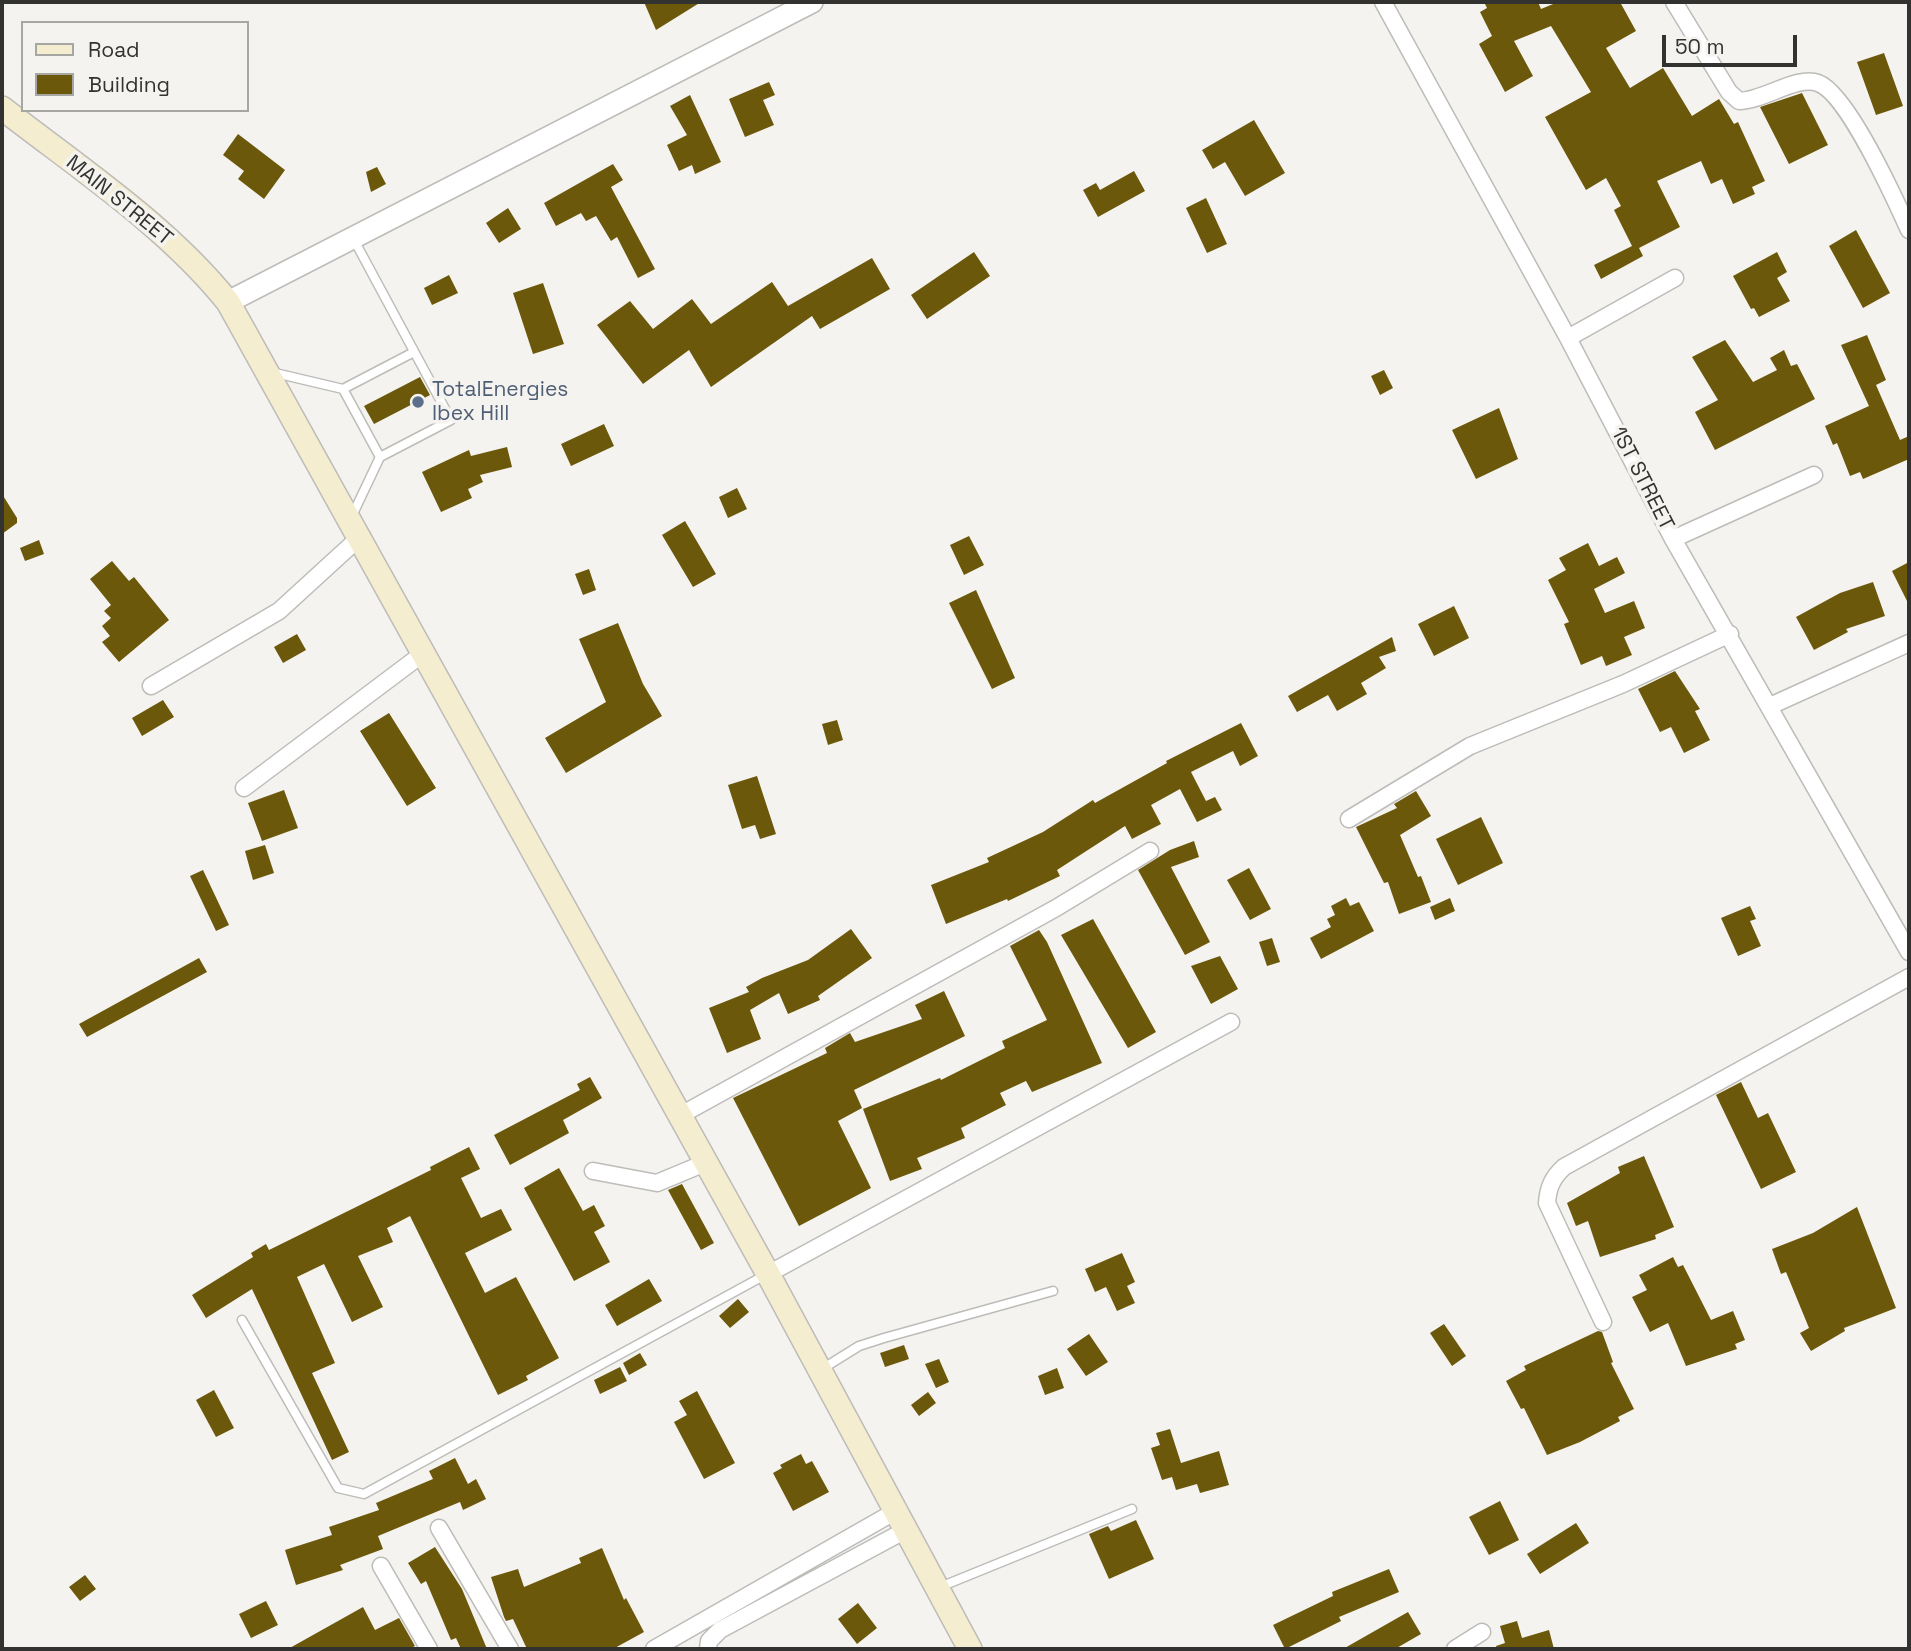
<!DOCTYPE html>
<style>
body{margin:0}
#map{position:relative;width:1911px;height:1651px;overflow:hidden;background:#f4f3ef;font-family:"Space Grotesk",sans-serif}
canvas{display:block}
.frame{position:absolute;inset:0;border:4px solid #323230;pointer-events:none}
.legend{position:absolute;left:21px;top:21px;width:228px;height:91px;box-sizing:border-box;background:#f4f3ef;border:2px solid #a6a6a3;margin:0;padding:9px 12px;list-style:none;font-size:21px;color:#323230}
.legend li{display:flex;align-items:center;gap:14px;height:35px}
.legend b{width:35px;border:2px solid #a6a6a3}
.scale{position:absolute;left:1662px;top:35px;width:135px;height:32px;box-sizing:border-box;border:4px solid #323230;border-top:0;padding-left:9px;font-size:21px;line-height:24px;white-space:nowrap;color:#323230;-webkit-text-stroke:5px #f4f3ef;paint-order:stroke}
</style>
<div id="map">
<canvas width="1911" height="1651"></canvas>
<div class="frame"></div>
<ul class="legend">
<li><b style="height:9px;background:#f5edcf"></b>Road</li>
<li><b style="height:19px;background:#6c580a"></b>Building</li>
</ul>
<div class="scale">50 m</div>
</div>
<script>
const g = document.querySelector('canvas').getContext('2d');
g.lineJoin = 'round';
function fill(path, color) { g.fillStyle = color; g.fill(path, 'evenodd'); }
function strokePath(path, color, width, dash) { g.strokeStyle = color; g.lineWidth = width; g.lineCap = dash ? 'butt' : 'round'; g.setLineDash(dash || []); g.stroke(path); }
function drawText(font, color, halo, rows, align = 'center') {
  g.font = font + ' "Space Grotesk",sans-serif'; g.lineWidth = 7; g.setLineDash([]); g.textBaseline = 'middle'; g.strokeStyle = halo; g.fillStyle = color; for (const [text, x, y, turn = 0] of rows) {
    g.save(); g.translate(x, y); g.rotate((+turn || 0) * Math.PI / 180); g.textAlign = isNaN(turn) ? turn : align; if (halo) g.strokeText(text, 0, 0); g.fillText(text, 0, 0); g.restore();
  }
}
fill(new Path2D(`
 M644,2H701L656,30Z
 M1484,2H1538L1541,9L1558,2H1620L1636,31L1606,48L1630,88L1663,68L1692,116L1719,99L1734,124L1738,122L1765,181L1752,187L1755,194L1733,204L1722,179L1711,184L1701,161L1657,181L1680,227L1639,248L1643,256L1601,279L1594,265L1632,246L1614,210L1621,206L1606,178L1586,190L1545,117L1591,92L1551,26L1514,41L1533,76L1505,92L1479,44L1492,36L1480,12L1487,8Z
 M1884,53L1903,106L1876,115L1857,62Z
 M769,82L775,95L763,100L774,125L745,137L729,99Z
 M1802,93L1828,145L1789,164L1760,107Z
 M690,95L721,162L695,174L692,165L679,171L667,145L687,135L670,106Z
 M1254,120L1285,173L1245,196L1225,162L1213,169L1202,150Z
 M238,134L285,170L264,199L238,179L244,171L223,155Z
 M613,164L623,180L611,187L655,269L638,278L617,237L611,241L596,216L586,221L581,213L556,226L544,203Z
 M377,167L386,184L371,192L366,172Z
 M1134,171L1145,191L1098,217L1083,190L1096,183L1100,190Z
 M1206,198L1227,244L1207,253L1186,208Z
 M508,208L521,229L499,243L486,223Z
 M1856,230L1890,293L1863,308L1829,246Z
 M974,252L990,276L927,319L911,295Z
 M1777,252L1787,272L1777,278L1790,301L1759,317L1754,308L1751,309L1733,276Z
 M872,258L890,289L820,329L812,316L711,387L689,350L643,384L597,325L630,301L653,329L692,299L711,324L772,282L788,306Z
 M449,275L458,293L432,305L424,288Z
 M543,283L564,344L533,354L513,293Z
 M1867,335L1886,380L1876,385L1900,440L1909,436V459L1863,479L1860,472L1850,476L1837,443L1833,445L1825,426L1869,406L1841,345Z
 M1725,340L1753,382L1777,370L1770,358L1784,350L1791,366L1797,364L1815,399L1715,450L1695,412L1718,400L1692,357Z
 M1384,370L1393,388L1380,395L1371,376Z
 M420,377L430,395L374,424L364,406Z
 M1499,408L1518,459L1476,479L1452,430Z
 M604,424L614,446L571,466L561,444Z
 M507,447L512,467L480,475L483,482L468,489L472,498L441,512L422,472L469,450L471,456Z
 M737,488L747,509L728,518L719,497Z
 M2,494L17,518V523L2,534Z
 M685,521L716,574L693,587L662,535Z
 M969,536L984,565L964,575L950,545Z
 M39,540L44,554L25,561L20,548Z
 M1588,543L1599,566L1617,557L1625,573L1594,589L1605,613L1634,601L1645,628L1624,637L1632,655L1606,666L1602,656L1581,665L1564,624L1569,622L1548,580L1566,570L1559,558Z
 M112,561L129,581L134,577L169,620L119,662L102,642L110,636L102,626L111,618L104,611L111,605L90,579Z
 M1909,562V605L1892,571Z
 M589,569L596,590L583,595L575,574Z
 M1873,582L1885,616L1846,629L1848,632L1814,650L1796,617L1840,593Z
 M976,590L1015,678L992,689L949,603Z
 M1454,606L1469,638L1434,656L1418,624Z
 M618,623L643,684L662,716L566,773L545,738L606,702L579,639Z
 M297,634L306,650L283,663L274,647Z
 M1392,637L1396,651L1379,657L1386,668L1361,683L1367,694L1337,711L1328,695L1297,712L1288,696Z
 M1675,671L1700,709L1695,711L1710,740L1684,753L1671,727L1660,732L1638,689Z
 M163,700L174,717L142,736L132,718Z
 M389,713L436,788L407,806L360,731Z
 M837,720L843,740L828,745L822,724Z
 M1241,723L1258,756L1240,766L1233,751L1191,772L1206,801L1215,797L1222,810L1197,822L1180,789L1151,805L1161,824L1132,839L1125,826L1057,870L1060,876L1008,901L1007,899L946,924L931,885L989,862L987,858L1043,832L1093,800L1095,803L1167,763L1166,761Z
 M757,776L776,834L760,839L755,825L742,829L728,785Z
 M284,790L298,828L262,841L248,803Z
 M1416,791L1431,816L1400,835L1418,877L1421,876L1431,902L1399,914L1388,882L1384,883L1356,827L1397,808L1394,804Z
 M1481,817L1503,863L1458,885L1436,839Z
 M1194,841L1199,857L1171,867L1210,942L1185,955L1138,870L1170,850Z
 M265,845L274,873L253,880L245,851Z
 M1249,868L1271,909L1250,920L1227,880Z
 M203,870L229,925L216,931L190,876Z
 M1346,898L1350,906L1359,902L1374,931L1321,959L1310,938L1331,927L1327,919L1335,915L1331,906Z
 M1450,898L1455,911L1435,920L1430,907Z
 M1750,906L1756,919L1750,921L1761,946L1738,956L1721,918Z
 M1093,919L1156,1032L1128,1048L1061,935Z
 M851,929L872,958L818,996L820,1000L788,1014L779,993L750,1010L761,1039L727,1053L709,1008L749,992L746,987L762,978L808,960Z
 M1039,930L1047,942L1102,1063L1032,1092L1026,1081L1000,1093L1006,1105L961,1128L965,1138L917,1158L922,1169L890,1181L863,1109L940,1078L941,1080L1005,1048L1002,1041L1047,1020L1010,946Z
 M1272,938L1280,962L1267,966L1259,942Z
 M1220,956L1238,989L1211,1004L1191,966Z
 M199,958L207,972L87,1037L79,1024Z
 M944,991L965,1036L854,1090L862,1108L838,1121L871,1188L799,1226L733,1098L827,1053L825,1048L850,1033L855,1042L922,1019L915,1005Z
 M590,1077L602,1098L563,1120L569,1133L510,1165L494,1135L580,1090L577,1084Z
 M1741,1082L1758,1118L1768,1113L1796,1172L1761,1189L1716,1095Z
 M469,1147L480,1169L461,1178L481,1218L501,1209L512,1230L465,1253L485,1293L516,1277L559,1358L526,1376L528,1380L498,1395L410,1216L387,1228L393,1242L358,1256L383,1307L352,1322L324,1264L297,1277L335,1363L312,1373L349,1452L332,1460L252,1289L206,1318L192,1295L253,1257L251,1253L266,1244L269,1250L431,1170L430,1167Z
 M1644,1156L1674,1227L1655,1235L1656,1239L1600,1257L1588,1221L1576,1226L1567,1203L1620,1173L1618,1167Z
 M559,1168L583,1211L594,1205L605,1226L594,1232L610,1262L574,1281L524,1188Z
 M682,1184L714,1243L701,1250L668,1190Z
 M1857,1207L1896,1308L1844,1328L1845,1331L1811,1351L1800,1333L1809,1328L1786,1272L1781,1274L1772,1249L1813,1233Z
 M1122,1253L1135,1282L1127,1286L1135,1303L1117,1311L1106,1287L1095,1292L1085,1269Z
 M1673,1257L1678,1267L1683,1265L1711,1320L1733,1311L1745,1340L1735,1344L1737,1349L1686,1366L1668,1323L1650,1332L1632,1297L1647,1290L1639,1275Z
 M649,1279L662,1301L617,1326L605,1305Z
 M738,1299L749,1312L730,1328L719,1316Z
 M1444,1324L1466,1356L1452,1366L1430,1333Z
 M1598,1331L1602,1332L1613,1362L1611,1363L1634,1409L1618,1417L1620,1421L1580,1442L1547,1455L1524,1408L1521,1409L1506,1381L1526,1370L1524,1366Z
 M1089,1334L1108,1362L1086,1376L1067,1349Z
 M904,1345L909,1359L885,1367L880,1353Z
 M640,1353L647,1365L629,1375L623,1363Z
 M939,1359L949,1382L936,1388L925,1364Z
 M620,1367L627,1381L600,1394L594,1380Z
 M1057,1368L1064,1388L1045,1395L1038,1376Z
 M214,1390L234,1428L216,1437L196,1400Z
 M697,1391L735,1463L704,1479L674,1422L687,1415L679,1401Z
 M928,1392L936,1403L919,1416L911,1405Z
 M1170,1429L1181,1463L1219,1451L1229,1485L1200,1493L1197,1484L1176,1490L1172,1477L1162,1480L1151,1448L1160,1445L1156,1433Z
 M801,1454L806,1464L812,1461L829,1492L793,1511L773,1473L782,1468L780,1465Z
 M455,1458L468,1484L476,1479L486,1499L463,1510L460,1502L378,1536L383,1549L340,1565L343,1570L296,1585L285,1550L332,1535L329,1527L379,1510L376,1503L433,1479L429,1471Z
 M1500,1501L1519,1540L1489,1555L1469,1517Z
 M1136,1520L1154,1559L1109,1579L1089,1534L1108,1526L1111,1531Z
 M1576,1523L1589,1543L1540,1574L1527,1554Z
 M435,1547L462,1589L487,1649H461L456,1638L451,1640L426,1581L421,1584L408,1563Z
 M602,1548L624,1600L626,1598L644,1632L613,1649H527L513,1619L506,1621L504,1617L491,1577L518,1569L524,1587L581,1563L579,1558Z
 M1389,1569L1399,1592L1339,1617L1341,1621L1285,1649L1273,1625L1333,1596L1332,1592Z
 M85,1575L96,1589L80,1601L69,1587Z
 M266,1601L278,1625L251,1638L239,1614Z
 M858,1603L877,1628L857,1644L838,1619Z
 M363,1607L375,1630L399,1618L415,1646L409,1649H288Z
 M1408,1612L1421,1634L1395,1649H1343Z
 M1517,1621L1522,1638L1549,1630L1554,1649H1497L1496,1646L1505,1643L1500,1626Z`), '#6c580a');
const service = new Path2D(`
 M353,238L451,420L380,457L343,389L414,352
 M271,372L343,389
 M351,518L380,457
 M242,1320L338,1488L364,1494L767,1274
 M822,1369L859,1346L884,1338L1053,1291
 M940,1587L1132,1509`);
const minor = new Path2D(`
 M1383,2L1568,338L1673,539L1909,952
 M1674,2L1729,92L1739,101C1763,101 1797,75 1818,83C1847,93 1895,199 1909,230
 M1568,338L1675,278
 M1673,539L1814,475
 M151,686L279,611L360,537
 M1770,706L1909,643
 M244,788L425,652
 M1349,819L1470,746L1623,684L1730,634
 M679,1116L1056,908L1150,851
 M593,1171L657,1183L705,1163
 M768,1274L1231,1022
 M1603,1322L1547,1203C1548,1187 1553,1177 1564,1167L1909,977
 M439,1528L510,1649
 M381,1566L429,1649
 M654,1649L896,1511
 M708,1649L709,1641L720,1630L906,1530
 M1455,1649L1482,1632`);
const tertiary = new Path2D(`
 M228,302L812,2`);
const secondary = new Path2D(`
 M2,108C79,168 166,225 228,302L768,1274L970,1649`);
strokePath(service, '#bdbcb9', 11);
strokePath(minor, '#bdbcb9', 19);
strokePath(tertiary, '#bdbcb9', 24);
strokePath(secondary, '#bdbcb9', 26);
strokePath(service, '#fff', 8);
strokePath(minor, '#fff', 16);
strokePath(tertiary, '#fff', 21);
strokePath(secondary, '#f5edcf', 23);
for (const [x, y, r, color] of [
 [418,402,7,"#5c6f8a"]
]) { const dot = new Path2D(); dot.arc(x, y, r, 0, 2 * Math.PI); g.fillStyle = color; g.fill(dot); strokePath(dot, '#f4f3ef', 2.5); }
drawText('21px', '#323230', '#f4f3ef', [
 ["MAIN STREET",119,201,39],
 ["1ST STREET",1642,479,63]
]);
drawText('21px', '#4e5e75', '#f4f3ef', [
 ["TotalEnergies",432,390],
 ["Ibex Hill",432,414]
], 'left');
</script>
